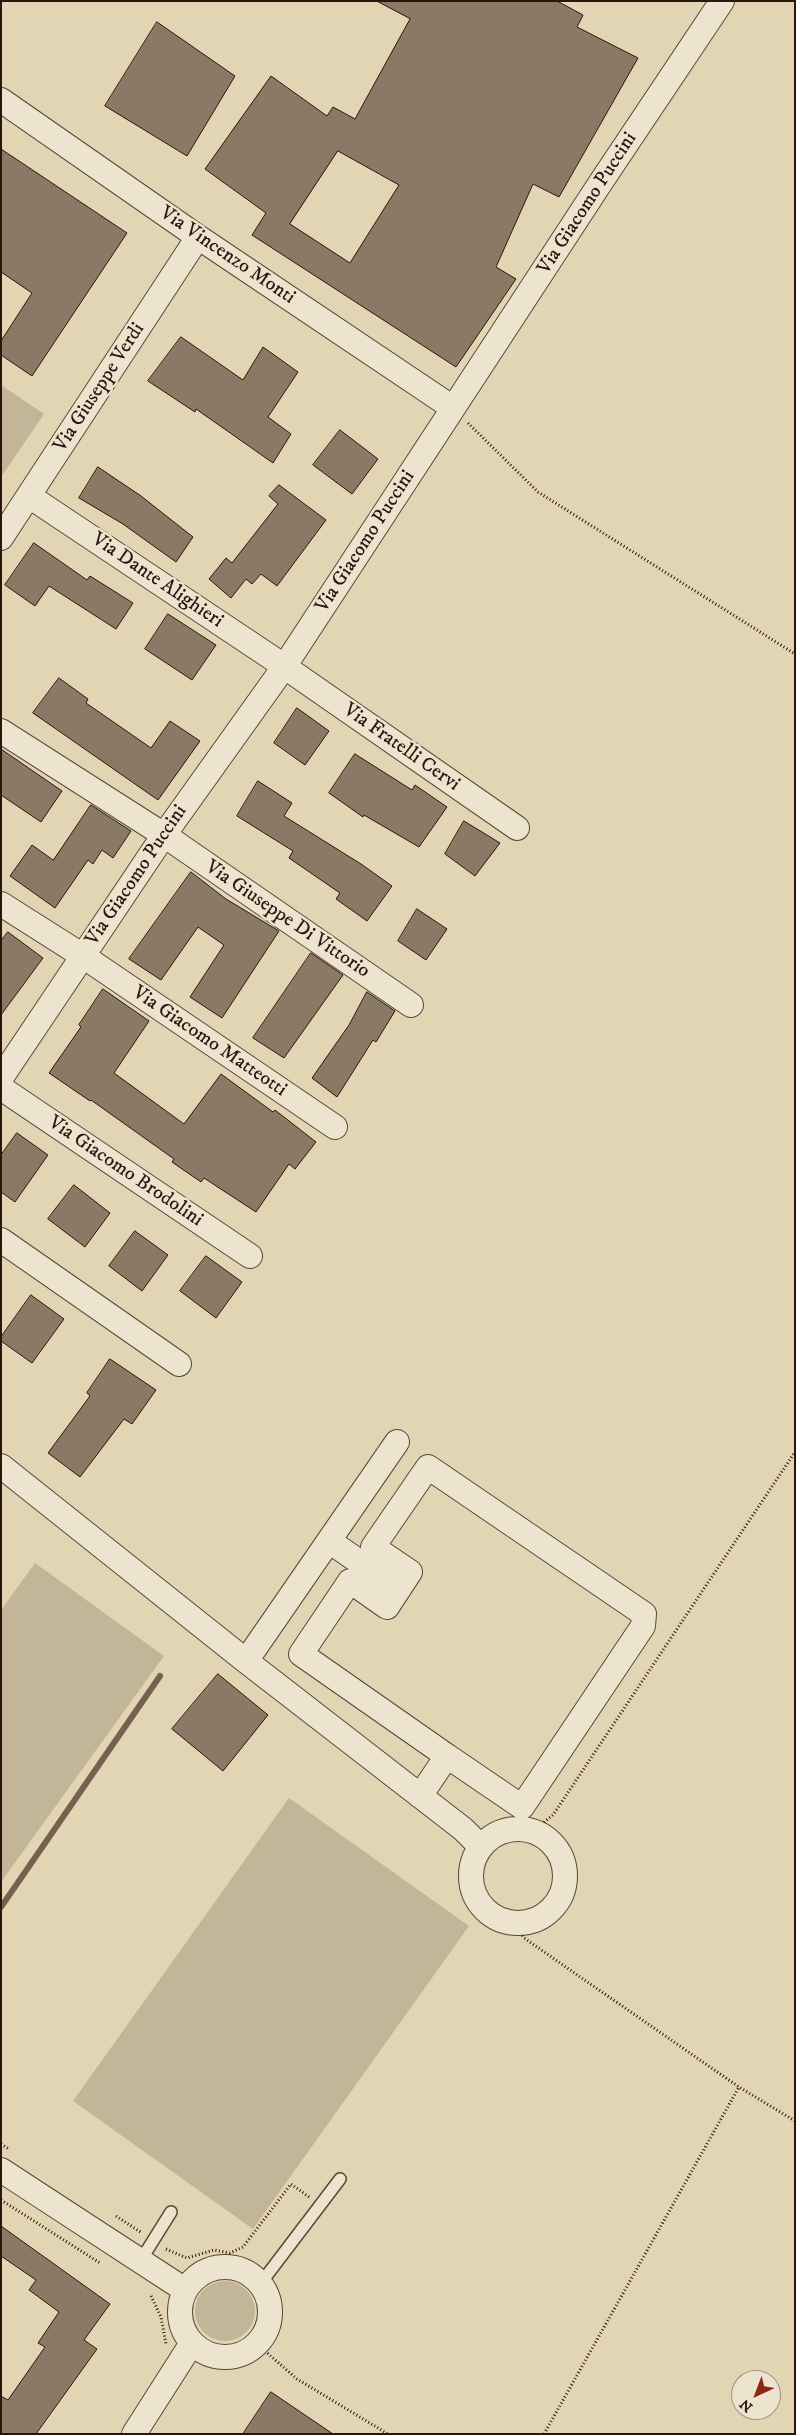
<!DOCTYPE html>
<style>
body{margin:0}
#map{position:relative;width:796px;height:2435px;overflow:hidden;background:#e2d5b4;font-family:"IM FELL DW Pica",serif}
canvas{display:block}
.frame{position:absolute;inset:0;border:2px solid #2b160e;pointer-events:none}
.north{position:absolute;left:731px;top:2370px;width:50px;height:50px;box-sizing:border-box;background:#ece4ce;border:1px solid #9f9281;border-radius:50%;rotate:223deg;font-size:14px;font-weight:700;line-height:20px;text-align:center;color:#2b160e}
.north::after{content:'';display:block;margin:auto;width:18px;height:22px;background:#8f2418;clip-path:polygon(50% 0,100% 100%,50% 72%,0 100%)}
</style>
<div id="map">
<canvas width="796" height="2435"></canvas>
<div class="frame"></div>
<div class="north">N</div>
</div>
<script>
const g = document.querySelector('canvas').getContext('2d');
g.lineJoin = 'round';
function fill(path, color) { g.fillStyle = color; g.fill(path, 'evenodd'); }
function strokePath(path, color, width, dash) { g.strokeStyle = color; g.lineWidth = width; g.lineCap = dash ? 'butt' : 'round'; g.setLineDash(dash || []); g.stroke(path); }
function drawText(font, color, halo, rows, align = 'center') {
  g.font = font + ' "IM FELL DW Pica",serif'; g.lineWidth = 5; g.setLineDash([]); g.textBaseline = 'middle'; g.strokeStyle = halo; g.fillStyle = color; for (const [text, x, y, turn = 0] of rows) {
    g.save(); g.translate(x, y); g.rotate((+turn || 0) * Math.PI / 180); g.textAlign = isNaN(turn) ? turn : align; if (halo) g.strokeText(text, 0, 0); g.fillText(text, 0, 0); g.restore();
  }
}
fill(new Path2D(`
 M1,385L44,414L1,477Z
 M35,1563L164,1656L1,1882V1610Z
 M289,1798L469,1926L253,2229L73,2101Z
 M195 2311a30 30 0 1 1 60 0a30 30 0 1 1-60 0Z`), '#c3b598');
strokePath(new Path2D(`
 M1,1907L160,1676`), '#746250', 6);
const building = new Path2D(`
 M377,1H557L583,15L577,27L638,58L559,197L533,184L496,267L516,279L456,367L252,235L266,213L205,169L271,76L327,116L333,107L355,119L410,19ZM338,151L399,185L350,263L290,224Z
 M157,22L235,76L187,156L105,106Z
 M1,149L127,233L32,376L1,355V341L32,293L1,272Z
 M181,337L243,380L263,347L298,372L268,417L291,434L273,463L196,409L195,412L148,381Z
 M340,430L378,459L352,494L313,465Z
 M98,467L141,496L193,537L176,562L123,524L79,498Z
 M279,485L326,520L277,586L261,574L252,584L246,579L231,598L209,579L226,558L232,563L278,504L269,496Z
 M34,543L87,580L90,576L133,603L116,629L49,586L35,606L5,585Z
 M168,614L216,645L192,680L145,649Z
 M59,678L88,699L86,703L151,748L170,721L200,741L158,800L33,713Z
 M297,708L329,731L305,765L274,743Z
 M1,749L62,791L41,822L1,795Z
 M355,754L412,790L415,785L447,807L419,847L364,815L363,817L329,793Z
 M258,781L292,803L284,816L361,864L392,886L367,921L336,899L340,893L289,858L293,851L237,816Z
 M91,805L131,831L113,858L102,850L93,864L88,860L55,908L10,876L32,845L53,860Z
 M464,821L500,843L475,876L445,854Z
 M191,872L226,899L279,931L222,1018L190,997L224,945L198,927L161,980L129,959Z
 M417,909L447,929L426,960L398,941Z
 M8,932L43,958L1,1015V941Z
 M311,953L343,975L284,1058L253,1038Z
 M103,989L149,1021L114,1073L184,1124L221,1074L273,1112L275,1110L316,1142L295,1169L289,1164L256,1212L204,1178L201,1182L172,1162L174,1159L91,1100L90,1101L49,1073L81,1027L79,1025Z
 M367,992L395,1011L376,1042L373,1040L337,1097L312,1078L349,1025Z
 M17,1133L48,1155L15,1202L1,1192V1155Z
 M74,1185L110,1213L85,1247L48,1219Z
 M135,1231L168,1255L142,1291L109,1266Z
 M206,1256L242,1282L216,1318L180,1291Z
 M31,1295L64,1319L32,1363L1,1341V1337Z
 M110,1359L156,1390L132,1424L124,1419L80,1477L48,1453L90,1396L87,1393Z
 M218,1674L268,1715L223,1771L172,1729Z
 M1,2226L110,2304L84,2340L97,2349L36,2434H1V2396L8,2400L45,2347L38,2343L59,2312L29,2290L36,2280L1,2256Z
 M271,2392L333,2434H243Z`);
fill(building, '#8a7964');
strokePath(building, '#2b160e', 1);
const lane = new Path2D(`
 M141,2260L171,2212
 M261,2283L340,2179`);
const street = new Path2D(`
 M1,100L198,237L453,408
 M29,496L272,658L517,828
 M1,538L198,237
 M1,731L164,835L411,1005
 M1,904L83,956L335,1127
 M1,1078L164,835L284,667L601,182L722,1
 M1,1088L250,1256
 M1,1240L179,1364
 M1,1466L246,1661L463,1829L481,1847
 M329,1541L399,1589
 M246,1661L397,1442
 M420,1796L447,1756L522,1807L643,1626L644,1614L428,1467L373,1547L410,1572L387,1607L350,1581L301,1654L447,1756
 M471 1876a47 47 0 1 1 94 0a47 47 0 1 1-94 0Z
 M1,2170L185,2290
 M180 2312a45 45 0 1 1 90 0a45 45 0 1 1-90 0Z
 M134,2434L192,2343`);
strokePath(lane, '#594638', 14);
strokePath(street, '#594638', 26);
strokePath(new Path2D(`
 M468,423L538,492L795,654
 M533,1831L553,1815L795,1452
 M516,1923L524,1938L739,2087L795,2121
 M1,2144L9,2149
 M1,2200L100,2263
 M116,2216L142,2233
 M166,2249L187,2258L214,2250L230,2253L243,2247L291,2184L309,2197
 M151,2296L161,2317L166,2344
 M257,2344L297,2379L388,2434
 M544,2434L739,2087`), '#2b160e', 3, [1, 2.5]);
strokePath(lane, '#ece4ce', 11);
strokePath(street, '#ece4ce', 24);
drawText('20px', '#2b160e', '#ece4ce', [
 ["Via Giacomo Puccini",588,204,-57],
 ["Via Vincenzo Monti",227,256,34],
 ["Via Giuseppe Verdi",100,388,-57],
 ["Via Giacomo Puccini",366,542,-57],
 ["Via Dante Alighieri",157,581,34],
 ["Via Fratelli Cervi",401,748,35],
 ["Via Giacomo Puccini",137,876,-56],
 ["Via Giuseppe Di Vittorio",287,920,34],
 ["Via Giacomo Matteotti",209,1042,34],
 ["Via Giacomo Brodolini",125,1172,34]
]);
</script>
